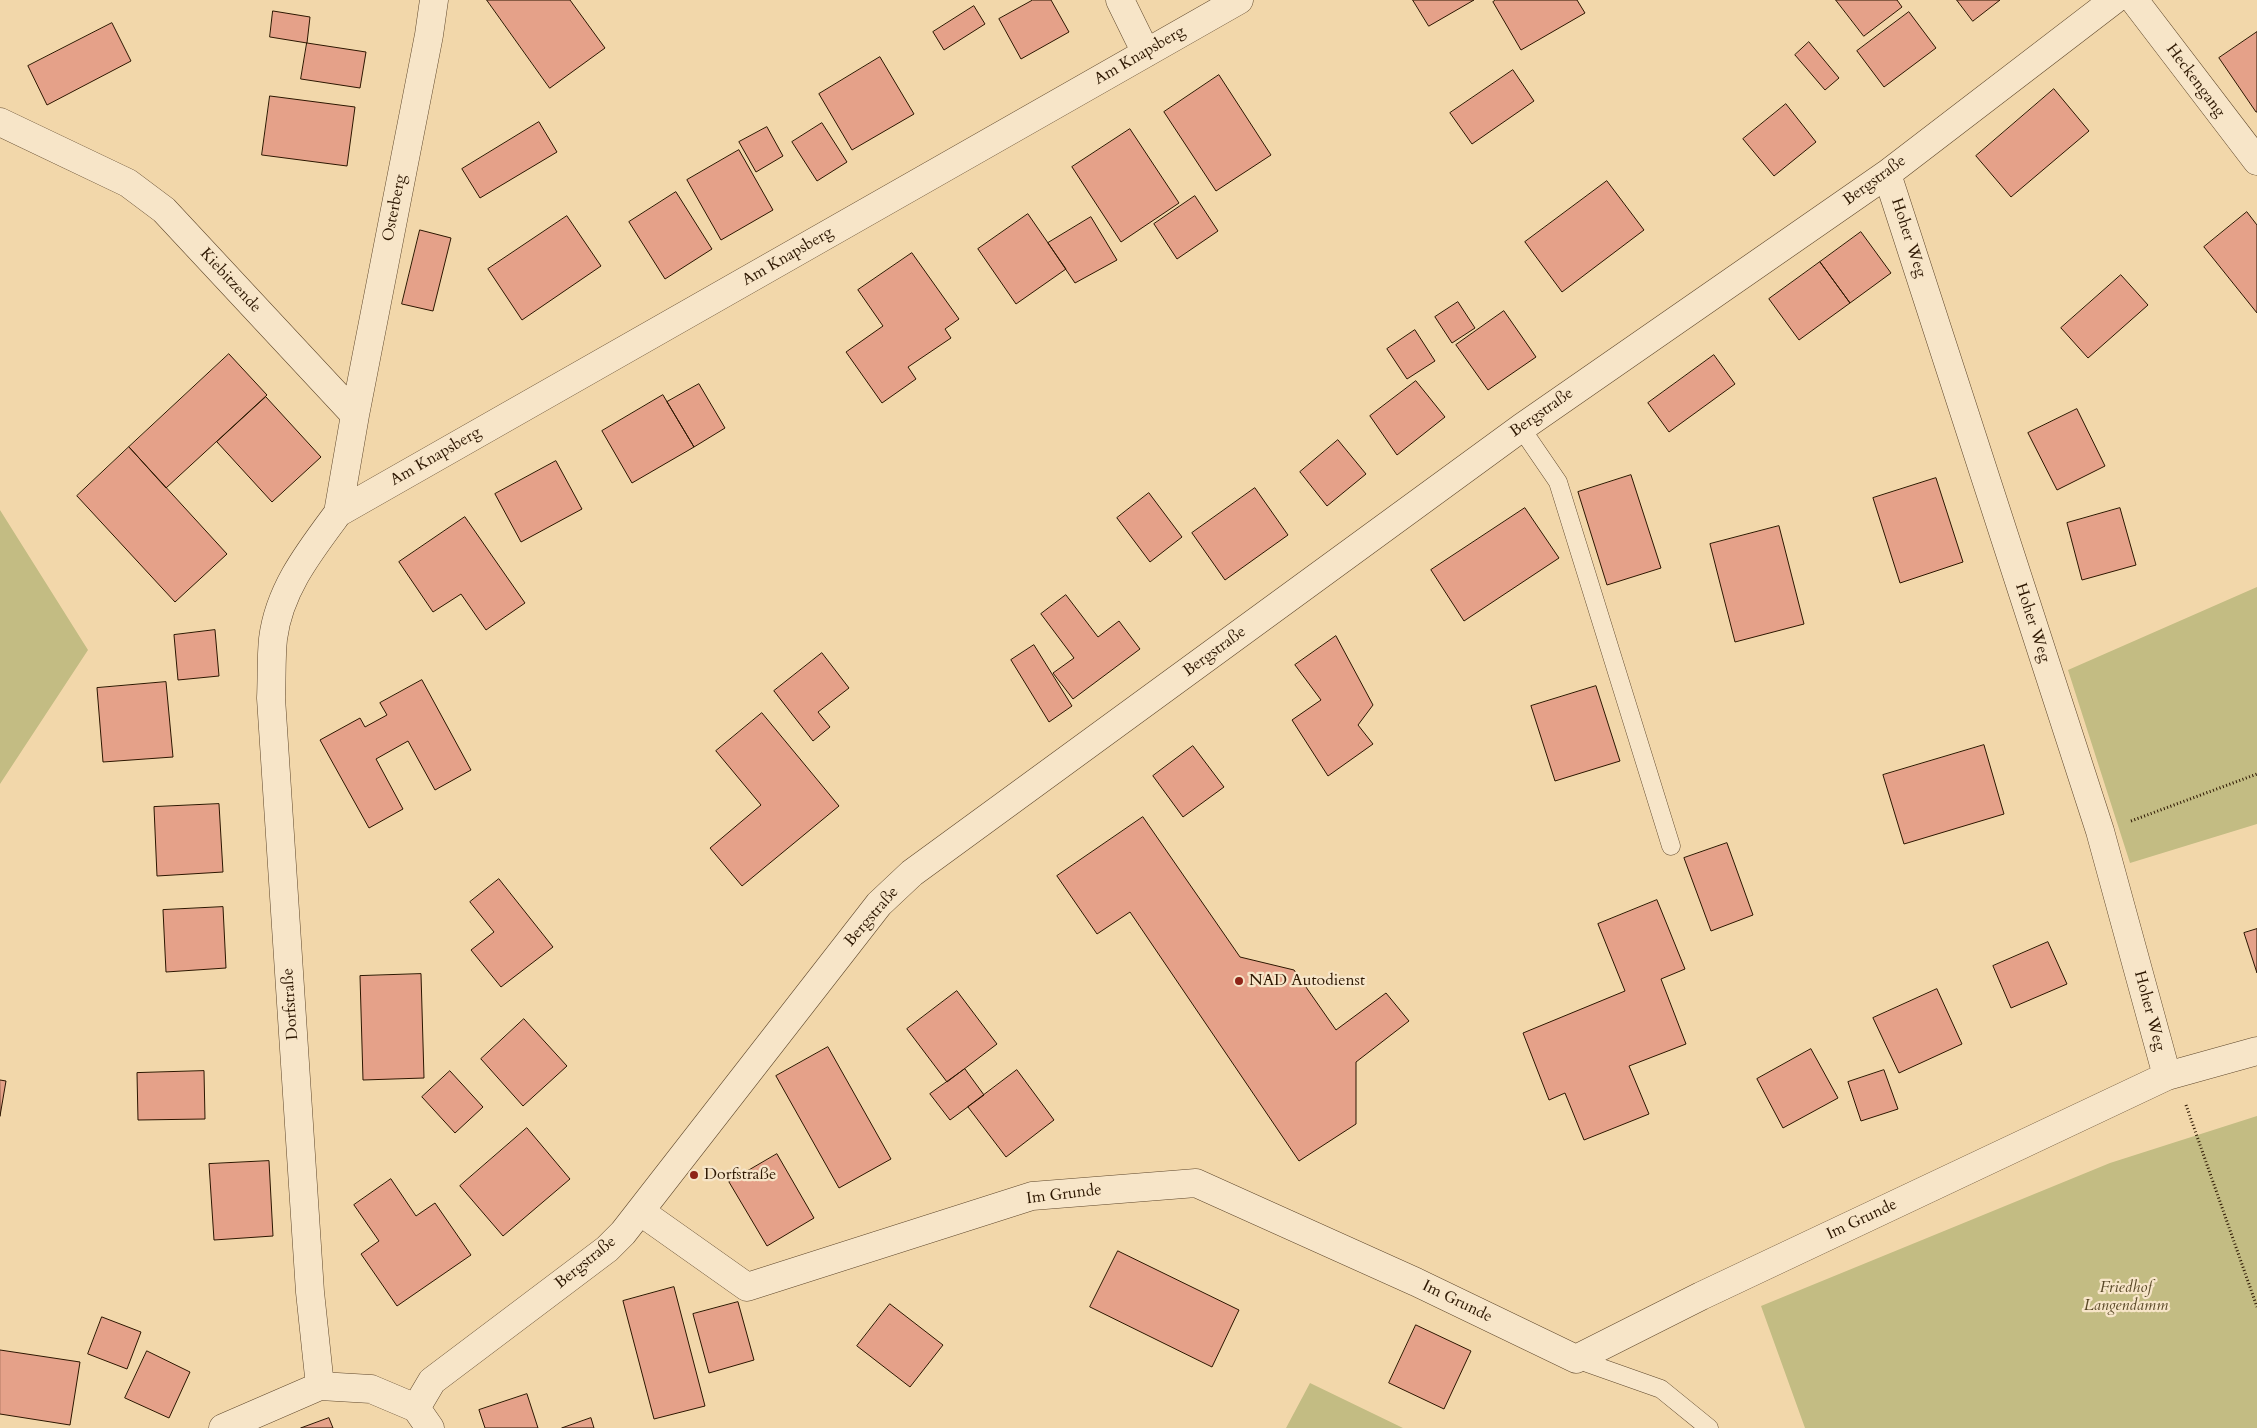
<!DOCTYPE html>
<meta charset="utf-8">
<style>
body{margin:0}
canvas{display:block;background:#f2d7aa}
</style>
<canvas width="2257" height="1428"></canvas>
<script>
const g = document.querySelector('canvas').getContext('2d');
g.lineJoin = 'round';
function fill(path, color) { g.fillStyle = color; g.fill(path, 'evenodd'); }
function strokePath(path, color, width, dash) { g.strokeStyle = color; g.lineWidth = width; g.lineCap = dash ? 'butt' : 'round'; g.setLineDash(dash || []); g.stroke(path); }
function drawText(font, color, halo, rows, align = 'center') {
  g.font = font + ' Cardo,serif'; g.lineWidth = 4.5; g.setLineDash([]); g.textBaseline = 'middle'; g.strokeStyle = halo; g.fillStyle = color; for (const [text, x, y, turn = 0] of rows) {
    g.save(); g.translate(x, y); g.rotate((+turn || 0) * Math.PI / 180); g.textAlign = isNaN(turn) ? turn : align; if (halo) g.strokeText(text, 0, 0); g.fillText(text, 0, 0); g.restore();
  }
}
fill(new Path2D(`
 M0,510L88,650L0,784Z
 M2257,587V824L2130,863L2068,670Z
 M2257,1116V1428H1805L1761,1306L2110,1163Z
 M1310,1383L1403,1428H1286Z`), '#c3bc83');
const building = new Path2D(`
 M487,0H570L605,48L550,88Z
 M1033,0H1051L1069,32L1021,59L999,19Z
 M1413,0H1474L1429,26Z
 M1496,0H1577L1585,13L1521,50L1493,2Z
 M1836,0H1897L1902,7L1864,36Z
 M1957,0H2000L1973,21Z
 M974,6L985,24L944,50L933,32Z
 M273,11L310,17L307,43L270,37Z
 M1909,12L1936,48L1884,87L1857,51Z
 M112,23L131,61L47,105L28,66Z
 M2257,32V112H2256L2219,58Z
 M1809,42L1839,78L1825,90L1795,55Z
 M307,43L366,52L360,88L301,79Z
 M880,57L914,114L852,150L819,94Z
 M1513,70L1534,101L1472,144L1450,113Z
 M1219,75L1271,155L1216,191L1164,112Z
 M2054,89L2089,131L2011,197L1976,156Z
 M270,96L355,107L347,166L262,155Z
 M1786,104L1816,142L1774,176L1743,139Z
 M539,122L557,152L480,198L462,169Z
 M822,123L847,162L817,181L792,142Z
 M767,127L783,156L756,172L739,142Z
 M1130,129L1179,203L1121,242L1072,167Z
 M739,150L773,210L721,240L687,180Z
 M1607,181L1644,230L1562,292L1525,242Z
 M676,192L712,249L665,279L629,222Z
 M1195,196L1218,231L1177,259L1154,224Z
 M2247,212L2257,225V313L2204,247Z
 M1028,214L1066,269L1016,304L978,249Z
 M567,216L601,266L522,320L488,269Z
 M1091,217L1117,260L1075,283L1048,243Z
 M420,230L451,238L433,311L402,304Z
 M1861,232L1891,273L1850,303L1820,262Z
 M912,253L959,319L945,329L951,338L908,367L916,379L882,403L846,352L883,326L858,290Z
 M1820,262L1850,303L1799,340L1769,299Z
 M2121,275L2148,305L2088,358L2061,328Z
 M1458,302L1475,328L1452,343L1435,317Z
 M1504,311L1536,357L1488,390L1456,345Z
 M1415,330L1435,361L1407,379L1387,349Z
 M229,354L267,395L166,488L129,447Z
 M1714,355L1735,384L1669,432L1648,403Z
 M1416,381L1445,417L1397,455L1370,416Z
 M699,384L725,428L694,447L667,402Z
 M663,395L694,447L632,483L602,431Z
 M266,397L321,457L272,502L217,442Z
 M2077,409L2105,466L2057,490L2028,433Z
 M1338,440L1366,474L1327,506L1300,472Z
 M129,447L227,554L175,602L77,496Z
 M556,461L582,509L521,542L495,494Z
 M1631,475L1661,568L1607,585L1578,492Z
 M1936,478L1963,562L1900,583L1873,498Z
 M1255,488L1288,535L1225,580L1192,533Z
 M1149,493L1182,537L1150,562L1117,518Z
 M1525,508L1559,558L1464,621L1431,570Z
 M2120,508L2136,565L2082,580L2067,523Z
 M465,517L525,603L486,630L461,594L433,612L399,562Z
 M1779,526L1804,624L1735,642L1710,544Z
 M1066,595L1098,637L1119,621L1140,649L1073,699L1053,673L1074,658L1041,614Z
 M215,630L219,676L178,680L174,635Z
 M1336,636L1373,705L1358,725L1373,744L1328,776L1292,720L1321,700L1295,665Z
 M1034,645L1072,706L1049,722L1011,660Z
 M822,653L849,688L818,712L830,727L813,741L774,691Z
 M422,680L471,770L435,790L408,741L376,759L403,809L369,828L320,740L360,718L365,727L387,715L380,703Z
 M166,682L173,757L103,762L97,688Z
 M1596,686L1620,761L1555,781L1531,706Z
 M762,713L839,806L742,886L710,848L761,805L716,751Z
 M1984,745L2004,814L1904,844L1883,775Z
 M1193,746L1224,787L1183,817L1153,776Z
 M219,804L223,872L157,876L154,807Z
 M1143,817L1240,957L1294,970L1336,1030L1386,993L1409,1021L1356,1062V1124L1299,1161L1130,912L1097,934L1057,876Z
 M1727,843L1753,915L1711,931L1684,858Z
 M499,879L553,947L501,987L471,950L494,932L470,902Z
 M1657,900L1685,969L1661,979L1686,1044L1629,1066L1649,1114L1584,1140L1565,1093L1549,1100L1523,1033L1625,991L1598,924Z
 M223,907L226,968L166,972L163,910Z
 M2257,929V973L2244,933Z
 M2048,942L2067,984L2011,1008L1993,966Z
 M421,974L424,1078L363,1080L360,976Z
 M1937,989L1962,1044L1899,1073L1873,1018Z
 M957,991L997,1044L947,1082L907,1029Z
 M524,1019L567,1066L523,1106L481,1059Z
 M828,1047L891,1159L839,1188L776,1076Z
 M1811,1049L1838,1098L1783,1128L1757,1079Z
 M965,1069L984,1095L950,1120L930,1094Z
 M1017,1070L1054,1120L1006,1157L968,1107Z
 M1884,1070L1898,1109L1861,1121L1848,1082Z
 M204,1071L205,1119L138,1120L137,1073Z
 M450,1071L483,1107L455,1133L422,1097Z
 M0,1080L6,1081L0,1116Z
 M527,1128L570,1179L503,1236L460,1186Z
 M777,1154L814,1218L767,1246L729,1182Z
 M269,1161L273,1236L214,1240L209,1164Z
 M391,1179L416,1216L435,1203L471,1255L397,1306L361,1254L379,1241L354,1205Z
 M1118,1251L1239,1310L1212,1367L1090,1307Z
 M674,1287L705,1406L654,1419L623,1301Z
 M738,1302L754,1360L709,1373L693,1314Z
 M890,1304L943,1345L910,1387L857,1346Z
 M102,1317L141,1332L127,1369L88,1354Z
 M1416,1325L1471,1351L1444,1409L1389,1383Z
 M0,1350L80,1362L70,1425L0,1414Z
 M147,1351L190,1372L169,1418L125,1398Z
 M527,1394L538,1428H485L479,1410Z
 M329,1418L333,1428H301Z
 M591,1418L594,1428H562Z`);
fill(building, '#e5a189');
strokePath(building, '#2c1600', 1);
const service = new Path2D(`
 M1521,428L1558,482L1671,846
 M1576,1359L1661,1389L1709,1428`);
const minor = new Path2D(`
 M1120,0L1146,53
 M2134,0L2257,161
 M0,122L128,183L164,210L355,415L338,513
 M1887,174L2100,831L2167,1076
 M355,415L429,35L434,0
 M641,1212L747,1287L1032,1196L1196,1183L1416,1282L1576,1359L1701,1296L2167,1076L2257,1051
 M416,1408L432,1381L607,1249L623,1233L879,904L912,873L1521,428L1887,174L2114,0
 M223,1428L320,1386
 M430,1428L416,1408L371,1389L320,1386L310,1292L271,698C272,679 271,658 273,639C279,590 309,552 338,513L1239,0`);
strokePath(service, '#5e462a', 19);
strokePath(minor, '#5e462a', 29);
strokePath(new Path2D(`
 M2131,821L2257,774
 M2186,1105L2257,1307`), '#2c1600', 3, [1, 2.5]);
strokePath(service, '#f7e5c8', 18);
strokePath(minor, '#f7e5c8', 28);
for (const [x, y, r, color] of [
 [1239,981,5,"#8f2418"],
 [694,1175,5,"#8f2418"]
]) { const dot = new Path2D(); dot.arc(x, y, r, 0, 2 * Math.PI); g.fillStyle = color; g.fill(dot); strokePath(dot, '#f7e5c8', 2); }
drawText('16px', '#2c1600', '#f7e5c8', [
 ["Am Knapsberg",1140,56,-30],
 ["Heckengang",2195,81,53],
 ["Bergstraße",1875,181,-36],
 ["Osterberg",395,208,-79],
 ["Hoher Weg",1908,238,72],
 ["Am Knapsberg",788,257,-30],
 ["Kiebitzende",230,281,47],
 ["Bergstraße",1542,413,-35],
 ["Am Knapsberg",436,457,-30],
 ["Hoher Weg",2032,623,72],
 ["Bergstraße",1215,652,-36],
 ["Bergstraße",872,917,-49],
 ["Dorfstraße",291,1004,-94],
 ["Hoher Weg",2149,1011,75],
 ["Im Grunde",1064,1195,-7],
 ["Im Grunde",1862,1220,-25],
 ["Bergstraße",586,1263,-39],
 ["Im Grunde",1457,1302,26]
]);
drawText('16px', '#2c1600', '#f7e5c8', [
 ["NAD Autodienst",1249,981],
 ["Dorfstraße",704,1175]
], 'left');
drawText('italic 16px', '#594827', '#f7e5c8', [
 ["Friedhof",2126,1288],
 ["Langendamm",2126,1306]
]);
</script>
